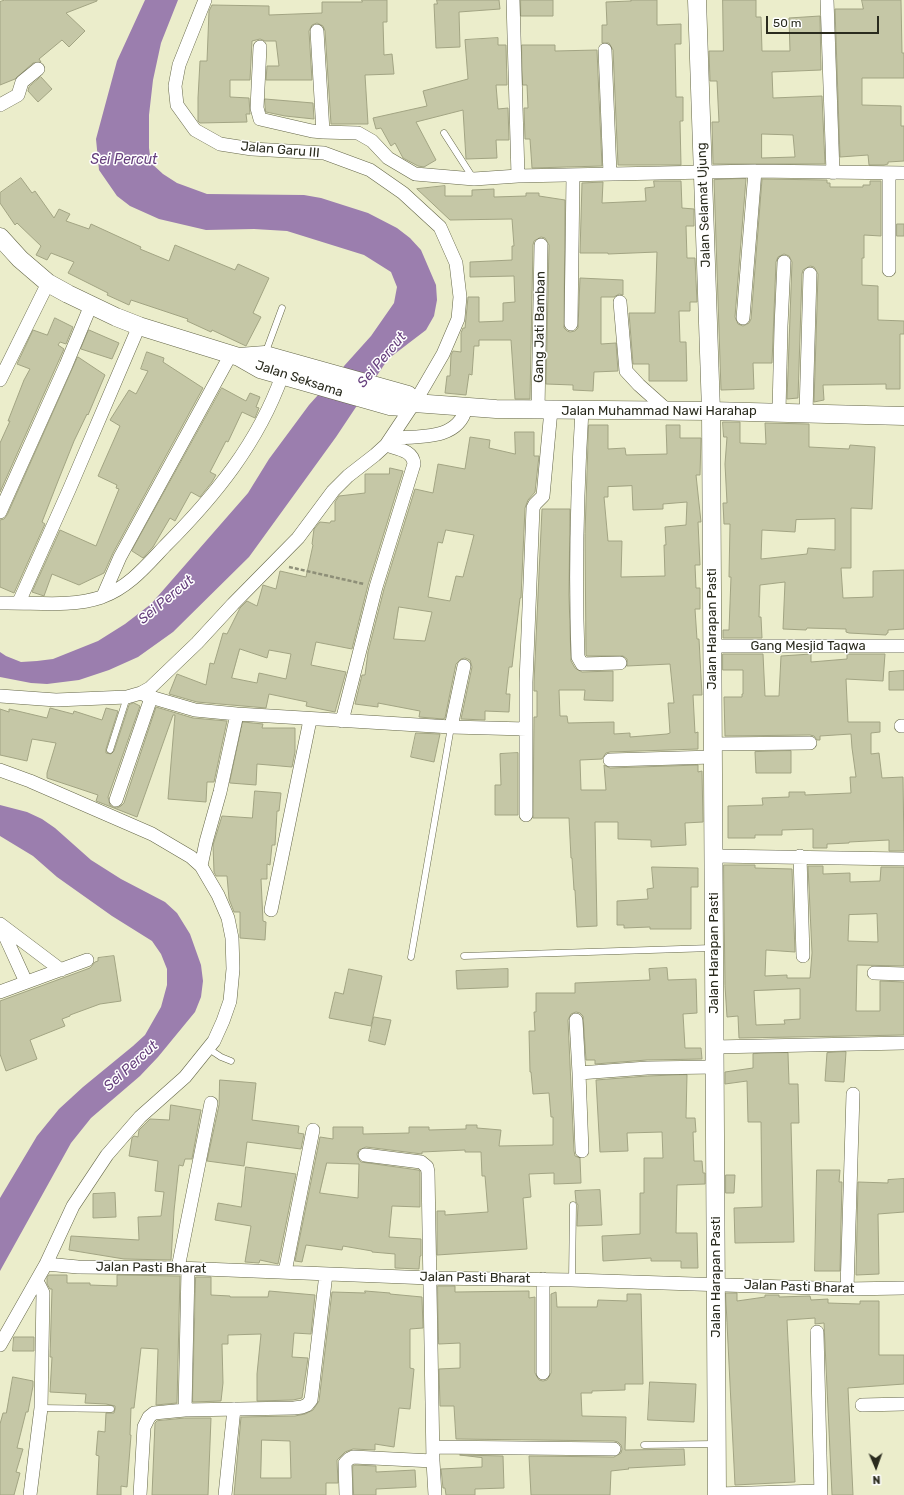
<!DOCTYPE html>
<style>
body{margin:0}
#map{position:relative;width:904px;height:1495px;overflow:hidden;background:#ebedcb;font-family:Rubik,sans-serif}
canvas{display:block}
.north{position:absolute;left:856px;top:1447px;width:40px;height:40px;-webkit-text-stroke:3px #fff;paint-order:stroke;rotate:178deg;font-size:11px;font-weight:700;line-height:16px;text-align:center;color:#2a2b1e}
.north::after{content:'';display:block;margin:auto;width:14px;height:18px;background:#2a2b1e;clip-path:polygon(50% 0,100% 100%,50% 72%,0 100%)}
.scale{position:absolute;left:766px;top:16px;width:113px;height:18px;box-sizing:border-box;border:2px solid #2a2b1e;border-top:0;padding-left:5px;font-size:12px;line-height:14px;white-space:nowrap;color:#2a2b1e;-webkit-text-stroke:3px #fff;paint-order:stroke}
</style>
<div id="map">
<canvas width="904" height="1495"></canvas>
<div class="north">N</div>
<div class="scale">50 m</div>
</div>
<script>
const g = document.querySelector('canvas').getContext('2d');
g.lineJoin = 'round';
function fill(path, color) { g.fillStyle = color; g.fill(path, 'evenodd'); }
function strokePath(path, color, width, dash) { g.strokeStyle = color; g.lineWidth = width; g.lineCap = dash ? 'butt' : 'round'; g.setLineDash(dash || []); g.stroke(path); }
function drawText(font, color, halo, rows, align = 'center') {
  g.font = font + ' Rubik,sans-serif'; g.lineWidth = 3; g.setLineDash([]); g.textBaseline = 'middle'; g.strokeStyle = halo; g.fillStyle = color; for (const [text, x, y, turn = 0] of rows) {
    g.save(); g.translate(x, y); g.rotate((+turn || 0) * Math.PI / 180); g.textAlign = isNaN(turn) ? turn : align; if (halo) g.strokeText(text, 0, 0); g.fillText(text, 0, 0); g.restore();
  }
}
fill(new Path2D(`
 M145,0H178L161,43L153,80L149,115V148L151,163L163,174L177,183L207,194L304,195L321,198L368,213L397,228L410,238L421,250L436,285L437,300L434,316L426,330L388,359L336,437L249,557L173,632L138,657L109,670L79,680L47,684L31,683L0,677V652L6,656L21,662L37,661L53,659L98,641L125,624L151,604L248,493L269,459L309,405L371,336L394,303L397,287L391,272L364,255L287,231L254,229L206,230L159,219L130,206L117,196L99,170L96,139L117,61Z
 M0,805L27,812L42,819L55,828L91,860L121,879L165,902L177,913L190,934L201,965L203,981L201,997L195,1012L158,1057L140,1076L91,1118L71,1143L0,1271V1198L37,1136L59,1109L83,1087L133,1046L145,1035L161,1007L167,985V969L161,954L152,941L112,916L57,877L33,856L0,836Z`), '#9b7eae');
const building = new Path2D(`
 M5,0H97V1L66,13L85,31L69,47L62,40L39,59L41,62L33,63L15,79L0,85V2Z
 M362,0H387V22H383L384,55L392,54L394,74L365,75L368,124H331L325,31L323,26L317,23L312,25L309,31L312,80H266L267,66H279L276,41H265L260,39L252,41L250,80H230V97L249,98L250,114H246L247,122L200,123L198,121V98L200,61H207L209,11L212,5L269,6V15L322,13V2H362Z
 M437,0H499L500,9L459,12L460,47L436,48L434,4H437Z
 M521,0H553V16H521Z
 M631,0H657V25L681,24V44H675L676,97H683V121H680L681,165H618L613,50L609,43H602V25H607L606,2L631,1Z
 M723,0H756V17H761L762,51H790L789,18L820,16L821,70L772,72L773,98L822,96L825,164H713L712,122H719L717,81H710L709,51H723ZM762,134L793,135L795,157L762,158Z
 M862,0H901L902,53H904V78H862V105L901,106V126H904V161L888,162V164L884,165H869L868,155L840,157L835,9H863Z
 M498,38V45H506L507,85H496L498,109L508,108L509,140H496L497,158L466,159L463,110L416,122L436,160L424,167L418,166L403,158L395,143L391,146L381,128L376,129L373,118L427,106L423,91L468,79L465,40Z
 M522,45H555V51L597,50L602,166L532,168L530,139H525L524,108H528L527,85H523Z
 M41,77L52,89L38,102L28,91L29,87Z
 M265,99L313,103L314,119L285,116L266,112Z
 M21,178L32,193L35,191L54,218L59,209L70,214L66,221L89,229L91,224L141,247L140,249L169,261L175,245L235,270L238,264L269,278L253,313L261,317L246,346L212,330L211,332L187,321L188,319L131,300L129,305L107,295L108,293L68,273L74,262L51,253L47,260L36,255L41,246L17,223L15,225L0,203V193Z
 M746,179L735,317L738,324L743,326L749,323L751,319L762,179L827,180V183H830V187H863V185H870V181H881V236L864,235V258H862V285L878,286V320L904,321V334H900V389H886V384L823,385L824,400L814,402L818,274L814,267L810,266L803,270L802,274L798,398L787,399L792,262L789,256L784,254L778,257L776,262L772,363H753L754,389L721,390L714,180Z
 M654,181H681L682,208L694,209V226H686L687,258H695L697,302H690V311H679L680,342H686L687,381H649V364H633L629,313H655L657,252L608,254V253H580L582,183L603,182L602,203L646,201L645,188L654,187Z
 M445,186V196H472V190L494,189V197L526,196V193H539V196L565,200L564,328L567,331L570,332L575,331L578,328L580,278L623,280V295L619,294L614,297H601V344L616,343L618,371L594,372L593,391L573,390V385L546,384L549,245L545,238L541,237L534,241L533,245L530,399H515L511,340H479V346H474L472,375L469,374L466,395L445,393L447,376H450L451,355L453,351L461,352V333L463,328H465L468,297H479V322L503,321V303L515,302L514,276L470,277V262L512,260V246H514L512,219L450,220L417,189Z
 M897,224H904V236H897Z
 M55,318L73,327L66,344L60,342L58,345L64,349L0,492V443L10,421H8L24,380L30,369L17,364L33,330L47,335Z
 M89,330L119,343L112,359L81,349Z
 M147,352L164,358L163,362L203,388L113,553L104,573L79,585L52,574L44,596L32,592L60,530L96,546L119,489L116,488L117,485L98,476L120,426L110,420L129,390L136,394L148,371L141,369Z
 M78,357L105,375L88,415L87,414L74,441L58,481L42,522L45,524L14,593L0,587V520L4,519L7,515Z
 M222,388L246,401L250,393L260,397L256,407L259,408L255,418L242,412L228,442L226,441L210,472L216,475L212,482L200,497L191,492L175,521L170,518L153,547L143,558L132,551Z
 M723,422H740V443L766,444L765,423L809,424V447L849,449L850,445L875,447L872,509L851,508V568H841L843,598L873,597V571L904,570V629L888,630V633H887L886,635L849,633L846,632V629L807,628L806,630L783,629L785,582L760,585L759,617H761L762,638H723V630H729L731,577H729L730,524H724L723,503H727L725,464L727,437H724ZM835,519V550L808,548L807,554L761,559L762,530L795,532L796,520Z
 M589,425H608V449L625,448L626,455L667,454L666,425H680V438H701L700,475H696L701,522H698L700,565H695L696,588H700V609H695L697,639H699L702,695H693L695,733L698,732V749L610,752L606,753L602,759L580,760L581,790H606L604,765L610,768L698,765V772L702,771L703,822L685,823L686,845L651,847V840L618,839V822H595L597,926L577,927L575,890H574L572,858H571L569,818H533L534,717H537V691H534V682L542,509H570L569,595L571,661L575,668L582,672L613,671V701L584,700L585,690H559L560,716H567L568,723L614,722V734L630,733V737L667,734L670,733L668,703H674L670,664L627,666V659L623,656H587L586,655L585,534ZM632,486L633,510L663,509V504L687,502L686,525L665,527L666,545H664L665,576L621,577L622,541H608L604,497H608V487Z
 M515,432H534V456H539L535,492L528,500L525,508L521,598H520L512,667H509L506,694H510L509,712L485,711V720L461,719L472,667L470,660L465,658L461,659L456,664L445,718L443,719L419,717L420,711L378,703V707L355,704L362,675H365L368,652L384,589L415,489L433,493L438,464L465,469L470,437L490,440L489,448L515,454ZM446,530L474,535L463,577L456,576L450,601L428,597L438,542L442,543ZM399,607L432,612L425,641L394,639Z
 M390,468L403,471L368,585L352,649L316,642L311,665L346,672L335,712L306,706L307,702L269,694L266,708L197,702L169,694L177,674L206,685L210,663L214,664L223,633L227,634L240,608L247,601L257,606L263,585L276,589L280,571L306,577L313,545L312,544L314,529L320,522L330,523L331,521H335V502L339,496L365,493V474H389ZM240,649L267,658L269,650L291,654L286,679L259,673L257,683L232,678Z
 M723,654H763L765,696H779L781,656L811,654V662L847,659V654H885L883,681L846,679L848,722H880V732L871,733V754L879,753L882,778L903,777L904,851H889V840L849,842V843L827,844V848H813V829L782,830V835H755V838H728V806L763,805L762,798L789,797V792H805V795L851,793L850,777H856L852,748L851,734L820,736V740H817L814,736L810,735L725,736L724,697H742V694H743V670H723Z
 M904,671V690H889V672Z
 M134,703L140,706L108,797L110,805L113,807L117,808L121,806L124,803L156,707L193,718L227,721L214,782H207L206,802L168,799L175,715H173L137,817L96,801L98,795L47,778V773L56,743L32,739L27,761L0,755V709L9,712V709L47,718L50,708L73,714L74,711L102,720L106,708L118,711L106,749V753L111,754L114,751L129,705Z
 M243,722L263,724L262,728H295V752L292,767L257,764L256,785L230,783Z
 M416,733L440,734L434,762L411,757Z
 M791,751V773H756L755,752Z
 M518,753V815H495V785H501L500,754Z
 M255,791L281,793L279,811H277L275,845H272L270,865L267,864V879H261L263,921L266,922L265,940L240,938V912H234L229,899L227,876H216L214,872L213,845L222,816L252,818Z
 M724,865H755V868L792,869L795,952L766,950L765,976L787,975V978H810L812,953L808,866H823V874L850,873V882L880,881L881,867H904V966L857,965L856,1011H880V981L904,982V1035L739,1038L738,1016L727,1017L725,986ZM877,914L878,942L848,941L849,915ZM800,989V1019L784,1020L785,1024L756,1025L754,991Z
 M652,867L698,868V887H691V929H650V927L624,928V925H617V901L648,899L647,889L653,888Z
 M114,956L121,1001L100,1004L70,1015V1016L62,1019L65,1026L30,1040L37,1059L6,1071L0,1054V1001L90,968L95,962L98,961V958Z
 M667,968L668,980L696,979L697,1013L683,1014L685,1048H701L702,1059L647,1060L595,1064V1060H586L583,1016L580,1013L576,1012L571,1014L568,1020L574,1151L575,1156L580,1158L581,1183L554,1184V1173L529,1174L531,1197L523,1198L527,1249L437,1255V1211H445V1215L488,1212L485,1176H482L481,1152H465V1150L422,1152V1154L366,1147L359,1150L357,1154L358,1158L361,1162L418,1170L420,1171V1207L392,1206L389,1237L421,1239V1256H420L419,1269L395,1268V1254L372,1252V1251L343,1246L342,1250L306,1245L302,1262L295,1261L320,1137L333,1139V1127H363V1134L409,1133V1127H429V1130L466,1129V1125H477V1128L501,1130L499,1146L553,1145V1117H551L549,1093L533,1094L531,1072H530L529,1031H535L534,1012H536V993H575V983L650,980L649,969ZM327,1163L359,1164L358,1198L320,1193Z
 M349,969L382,976L371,1026L329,1018L335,992L343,994Z
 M508,969V987L457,989L456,971Z
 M374,1017L391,1020L385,1045L369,1041Z
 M846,1052L844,1082L825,1081L827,1053Z
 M788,1053L789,1084H798L799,1123H791L794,1242L735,1243L734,1208L762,1207L761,1122H748L747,1081L725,1084V1072L753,1068V1054Z
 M687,1075L686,1118H695L696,1132H693L694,1161H702L703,1173H705V1184L677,1185L676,1233H697L698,1268H681V1261H651V1258L603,1261L602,1236L640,1234V1193H644V1158H663L662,1132L627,1133L628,1151L600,1152L596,1080L647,1076Z
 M220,1080L256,1083L252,1120L299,1126L298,1133L304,1134L301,1149L247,1142L244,1166L207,1161L219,1105Z
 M171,1105L201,1110L192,1159H185L183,1166L179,1165L174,1211L171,1260L124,1259L69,1250L71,1236L139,1240L138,1217L161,1216L164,1192L155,1191L158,1161L129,1156L132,1138L134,1136L138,1137L139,1130L150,1119L169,1120Z
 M246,1167L296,1174L278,1264L260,1260L259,1263L245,1262L251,1226L215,1220L218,1203L241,1207Z
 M817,1170H840L839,1182H842L840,1271H815Z
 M726,1175H735L734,1193H726Z
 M904,1179V1212L878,1214L879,1274L856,1275L858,1182L888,1183V1180Z
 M600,1190L602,1225L577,1226L578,1205L576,1202L575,1191Z
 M115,1193L116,1217L93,1218V1194Z
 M49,1275H67V1283H90V1285L117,1286V1275L180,1276L177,1403L156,1405L158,1349L141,1348L134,1408H131L130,1435H131L127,1487L121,1486V1495H97L99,1456L96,1455L98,1431L105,1432L106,1413H114L115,1409V1406L106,1404L85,1403L86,1394L50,1392L52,1357H50L52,1289H50L47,1284V1278Z
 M196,1277H211V1295L230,1296V1297H268L269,1291L315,1295L311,1334L294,1333L292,1357L308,1358L302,1398L293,1400L257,1401V1374L261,1334L228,1335V1344H222L223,1383L221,1401L193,1402Z
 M438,1286H455V1292L529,1291V1298L535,1297V1373L539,1380L543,1381L547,1380L551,1373V1294L556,1292L557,1307H597L598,1300L627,1301V1294H641L643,1384H625V1390L592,1391V1393H581L582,1416L626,1417L625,1450L684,1449L685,1465L628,1468L629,1469L611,1471L610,1495H531L529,1456L614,1457L621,1453L622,1449L621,1445L618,1442L614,1441L456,1439L454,1406H440L439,1369L460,1368V1343L439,1344Z
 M365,1291L390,1293V1294L422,1297L423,1328L410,1329V1368L414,1369L410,1409L399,1408L394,1447L375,1444V1450L353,1449L345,1452L337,1460L338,1483H326V1495H234L241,1417L295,1416L305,1414L313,1410L319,1401L332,1292L365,1293ZM262,1440L290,1441L291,1478H261Z
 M726,1293H737V1301L765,1297V1295H779V1297L810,1296L811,1300L828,1299V1303L860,1304V1301H879V1355H904V1384L848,1388L853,1495H832L824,1323L815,1324V1318L787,1320L795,1482L735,1485L727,1323Z
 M14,1337H34V1351H13Z
 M13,1377L33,1381V1386L28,1412H26L17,1448L23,1449L16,1472L20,1473L14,1495H0V1424L3,1413H6Z
 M650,1382L696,1384L694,1422L648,1420Z
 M185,1418H211L208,1495H152L155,1423L157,1421Z
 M460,1455L503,1456L504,1488L475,1489V1495H446L445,1488H443L441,1469L482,1467V1458Z
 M353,1466L355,1465L376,1466V1472L415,1470L416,1487L376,1489V1495H354Z`);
fill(building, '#c5c7a6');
strokePath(building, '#a2a483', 1);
const lane = new Path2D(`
 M444,133L473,178
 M265,354L282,308
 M110,750L127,697
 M464,956L712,948
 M411,957L451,727
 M209,1049L221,1057L231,1061
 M572,1280L573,1205
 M41,1408L111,1409
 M644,1445L714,1444`);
const street = new Path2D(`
 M513,0L518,176
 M827,0L833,173
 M317,31L323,132L358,133L372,141L388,158L415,174L474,179L518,176L755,171L904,173
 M260,47L257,108L260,119L312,131L323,132
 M605,50L610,174
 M0,105L18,95L22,82L38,69
 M889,173V270
 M620,302L626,371L639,385L667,410
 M743,318L755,171
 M571,324L573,176
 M0,380L48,283
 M538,410L541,245
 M582,410C577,492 575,575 578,657L582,664L620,663
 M779,412L781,326L784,262
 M806,413L810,274
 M391,438C418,436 458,441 466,408
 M0,512L66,365L91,305
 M103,596L120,557L231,354
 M19,602L69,490L139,326
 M0,603C35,602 69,608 102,597C129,587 146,566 165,546C215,496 258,443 282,376
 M712,646H904
 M141,693L147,696L195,710L237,714L451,727L526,729
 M0,696L56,700L127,697L141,693L150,688L197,643L233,604L298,538L333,491L348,476L375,455L386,445L418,397L443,354L458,319L460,297L456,263L440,227L403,193L370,170L324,153L252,149L220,144L195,130L177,105L175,86L179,65L205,0
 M342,721L376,587L414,464C413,450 397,449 386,445
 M901,726H904
 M451,727L464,666
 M713,744L810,743
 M610,760L713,757
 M0,770L30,781L152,834L191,857L201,866L218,895L228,918L232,938L233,969L230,1001L223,1021L214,1041L185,1077L140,1117L107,1155L73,1206L46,1264L0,1345
 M116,800L151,698
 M526,815V682L533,508L535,504L543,496L551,410
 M713,856L904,859
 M800,856L803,956
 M201,866L206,842L220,792L237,714
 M271,910L310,720
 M0,924L61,970
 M0,925L26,982
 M874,973L904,974
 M0,992L87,960
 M576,1020L579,1073
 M714,1047L904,1043
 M582,1151L579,1073L647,1068L715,1067
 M46,1264L78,1267L178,1268L430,1278L572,1280L847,1289L904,1288
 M178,1268L211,1103
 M285,1272L313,1130
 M847,1289L853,1094
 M817,1332L821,1495
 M543,1373V1279
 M862,1405L904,1404
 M185,1410L188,1269
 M433,1447L614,1449
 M433,1461L435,1495
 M717,1494L820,1491
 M30,1495L41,1408L43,1293L39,1285L36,1282
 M140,1495L144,1427L149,1417L154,1413L185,1410L294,1408L302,1407L307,1405L311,1400L326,1274
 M225,1495L234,1409
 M346,1495L345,1463L349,1459L353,1457L433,1461L428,1172L427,1167L421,1162L365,1155`);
const secondary = new Path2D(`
 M697,0L711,411L717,1495
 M0,237L20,259L48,283L68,294L116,317L139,326L239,357L260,369L390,406L403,407L414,403L496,409L711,411L904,416
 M239,357L265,355L408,395L414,403`);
strokePath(lane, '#656749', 7);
strokePath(street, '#656749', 14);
strokePath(secondary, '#656749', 19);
strokePath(new Path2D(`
 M289,567L364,584`), '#8e8f78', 2.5, [4, 2]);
strokePath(lane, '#fff', 6);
strokePath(street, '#fff', 13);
strokePath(secondary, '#fff', 18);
drawText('13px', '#2a2b1e', '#fff', [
 ["Jalan Garu III",280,150,5],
 ["Jalan Selamat Ujung",704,205,-92],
 ["Gang Jati Bamban",540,327,-89],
 ["Jalan Seksama",299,379,18],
 ["Jalan Muhammad Nawi Harahap",659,411],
 ["Jalan Harapan Pasti",712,629,-90],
 ["Gang Mesjid Taqwa",808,646],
 ["Jalan Harapan Pasti",714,953,-90],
 ["Jalan Pasti Bharat",151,1268,1],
 ["Jalan Harapan Pasti",716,1277,-90],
 ["Jalan Pasti Bharat",475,1278,1],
 ["Jalan Pasti Bharat",799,1287,2]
]);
drawText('italic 14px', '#653e7c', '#fff', [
 ["Sei Percut",124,160],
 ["Sei Percut",382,360,-50],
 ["Sei Percut",166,600,-40],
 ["Sei Percut",131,1066,-42]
]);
</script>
